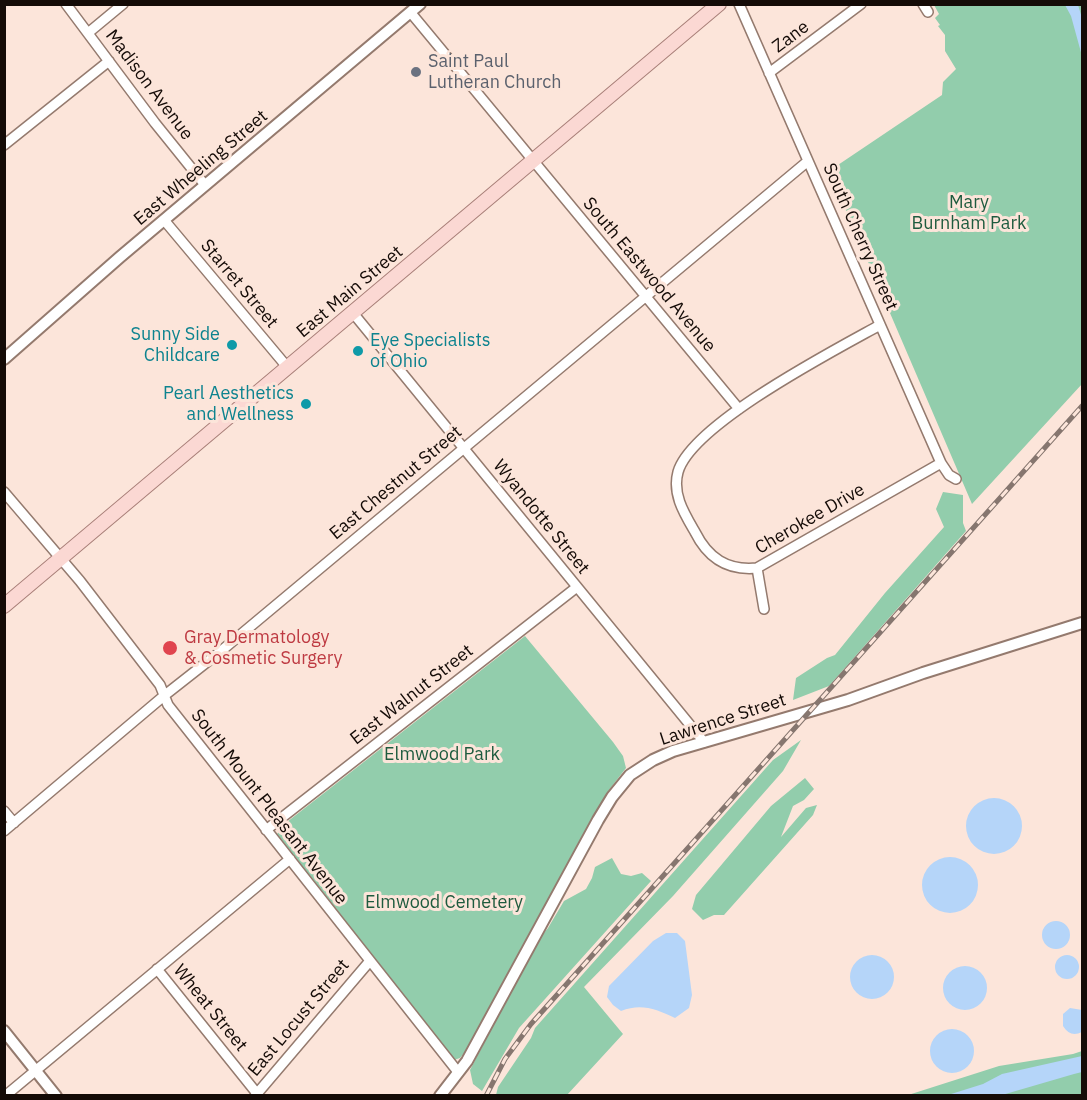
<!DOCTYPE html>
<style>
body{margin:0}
#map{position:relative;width:1087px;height:1100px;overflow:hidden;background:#fce5da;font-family:"IBM Plex Sans",sans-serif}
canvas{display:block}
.frame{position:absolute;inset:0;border:6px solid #140b07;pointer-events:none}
</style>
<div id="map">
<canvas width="1087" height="1100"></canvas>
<div class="frame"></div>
</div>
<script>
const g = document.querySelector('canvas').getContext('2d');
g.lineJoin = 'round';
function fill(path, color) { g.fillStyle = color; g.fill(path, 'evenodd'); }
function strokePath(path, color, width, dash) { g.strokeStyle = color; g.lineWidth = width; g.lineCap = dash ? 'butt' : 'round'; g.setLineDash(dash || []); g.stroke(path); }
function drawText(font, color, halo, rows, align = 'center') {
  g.font = font + ' "IBM Plex Sans",sans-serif'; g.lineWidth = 6; g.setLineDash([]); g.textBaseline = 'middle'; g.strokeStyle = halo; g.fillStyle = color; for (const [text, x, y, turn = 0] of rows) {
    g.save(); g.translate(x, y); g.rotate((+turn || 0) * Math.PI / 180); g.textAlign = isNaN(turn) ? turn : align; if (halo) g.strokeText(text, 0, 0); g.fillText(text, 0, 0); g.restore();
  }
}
fill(new Path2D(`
 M934,5H1082V384L972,504L829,171L942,95L943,82L956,69L945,51V35L938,26L940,25L935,18L939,14Z
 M943,492L963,495V523L966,531L829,686L793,700L796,678L827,658L835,655L885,593L944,527L936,509Z
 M525,636L613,742L623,756L626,768L609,790L590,824L465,1052L460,1058L454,1060L341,918L338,911L277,834L279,832L278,829Z
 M801,740L783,771L673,896L584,987L623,1034L567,1095H496L498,1087L531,1038L535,1028L773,760Z
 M805,778L814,789L804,800L793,806L781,837L806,808L817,805L813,815L724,915H714L703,920L692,909L696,895L771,806Z
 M612,858L621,874L631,876L642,873L651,881L519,1028L482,1091L473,1084L470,1070L538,940L548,928L564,901L586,889L592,878L595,867Z
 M1082,1051V1095L905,1096L999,1066L1073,1054Z`), '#92cdac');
fill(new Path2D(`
 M1065,5H1078L1082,18V56L1071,16Z
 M966 826a28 28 0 1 1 56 0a28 28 0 1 1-56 0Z
 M922 885a28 28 0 1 1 56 0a28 28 0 1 1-56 0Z
 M1042 935a14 14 0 1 1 28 0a14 14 0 1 1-28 0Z
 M666,933H677L685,941L692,995L689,1008L675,1018C656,1009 641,1003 621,1011L613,1005L607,997L609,986L653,941Z
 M1055 967a12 12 0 1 1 24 0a12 12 0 1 1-24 0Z
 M850 977a22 22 0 1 1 44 0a22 22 0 1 1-44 0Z
 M943 988a22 22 0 1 1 44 0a22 22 0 1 1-44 0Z
 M1070,1008L1082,1010V1032C1074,1036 1068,1034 1063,1026V1014Z
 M930 1051a22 22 0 1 1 44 0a22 22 0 1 1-44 0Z
 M1082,1056V1072L1074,1074L1002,1095H948L983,1084L1002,1074Z`), '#b5d5f9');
const minor = new Path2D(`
 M66,4L155,123L205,185
 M739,4L941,463L949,475L956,479
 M923,4L928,12
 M411,13L739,409
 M88,33L123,4
 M769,73L861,4
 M4,145L109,61
 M164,220L288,368
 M353,313L704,742
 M880,325C835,350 692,424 678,472C672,494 684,513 695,532C708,558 727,571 757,568L941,463
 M4,492L80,581L160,685L168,705L458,1072
 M757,568L764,609
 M4,811L14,823
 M266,830L577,587
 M4,831L165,695L221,651L808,161
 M157,969L259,1096
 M5,1096L290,859
 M255,1096L369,962`);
const tertiary = new Path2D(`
 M4,359L120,257L420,4
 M4,1031L56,1096
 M440,1096L467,1061L598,820L612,797L630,775L653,760L673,751L848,700L923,673L1082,623`);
const primary = new Path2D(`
 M4,606L719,4`);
strokePath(minor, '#947a6e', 12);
strokePath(tertiary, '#947a6e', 14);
strokePath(primary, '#a87f78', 16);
strokePath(minor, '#fff', 9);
strokePath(tertiary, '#fff', 10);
strokePath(primary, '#fbd8d3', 14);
const rail = new Path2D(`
 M486,1096L505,1059L531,1024L1082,406`);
strokePath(rail, '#86766f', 5);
strokePath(rail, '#fce5da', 3, [9]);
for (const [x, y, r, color] of [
 [416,72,6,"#6b7280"],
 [232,345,6,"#0f9aa8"],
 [358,351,6,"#0f9aa8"],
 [306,404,6,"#0f9aa8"],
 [170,648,8,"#e0444e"]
]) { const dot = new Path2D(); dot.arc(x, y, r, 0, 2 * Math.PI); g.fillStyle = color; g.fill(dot); strokePath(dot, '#fce5da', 2); }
drawText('18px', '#140b07', '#fce5da', [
 ["Zane",791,37,-37],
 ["Madison Avenue",149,85,53],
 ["East Wheeling Street",201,168,-40],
 ["South Cherry Street",860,237,66],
 ["South Eastwood Avenue",649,275,50],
 ["Starret Street",239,284,50],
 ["East Main Street",350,292,-40],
 ["East Chestnut Street",396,483,-40],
 ["Wyandotte Street",541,517,51],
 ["Cherokee Drive",810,519,-30],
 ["East Walnut Street",412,695,-38],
 ["Lawrence Street",723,720,-18],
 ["South Mount Pleasant Avenue",269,807,52],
 ["Wheat Street",210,1008,51],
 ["East Locust Street",299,1018,-50]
]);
drawText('18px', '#5b616d', '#fce5da', [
 ["Saint Paul",428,62],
 ["Lutheran Church",428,83]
], 'left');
drawText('18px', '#1e5b3e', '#fce5da', [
 ["Mary",969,203],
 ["Burnham Park",969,224],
 ["Elmwood Park",442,755],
 ["Elmwood Cemetery",444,903]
]);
drawText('18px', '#0d838f', '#fce5da', [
 ["Sunny Side",220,335],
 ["Childcare",220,356],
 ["Eye Specialists",370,341,"left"],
 ["of Ohio",370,362,"left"],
 ["Pearl Aesthetics",294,394],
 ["and Wellness",294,415]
], 'right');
drawText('18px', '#be3a42', '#fce5da', [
 ["Gray Dermatology",184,638],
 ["& Cosmetic Surgery",184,659]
], 'left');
</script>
